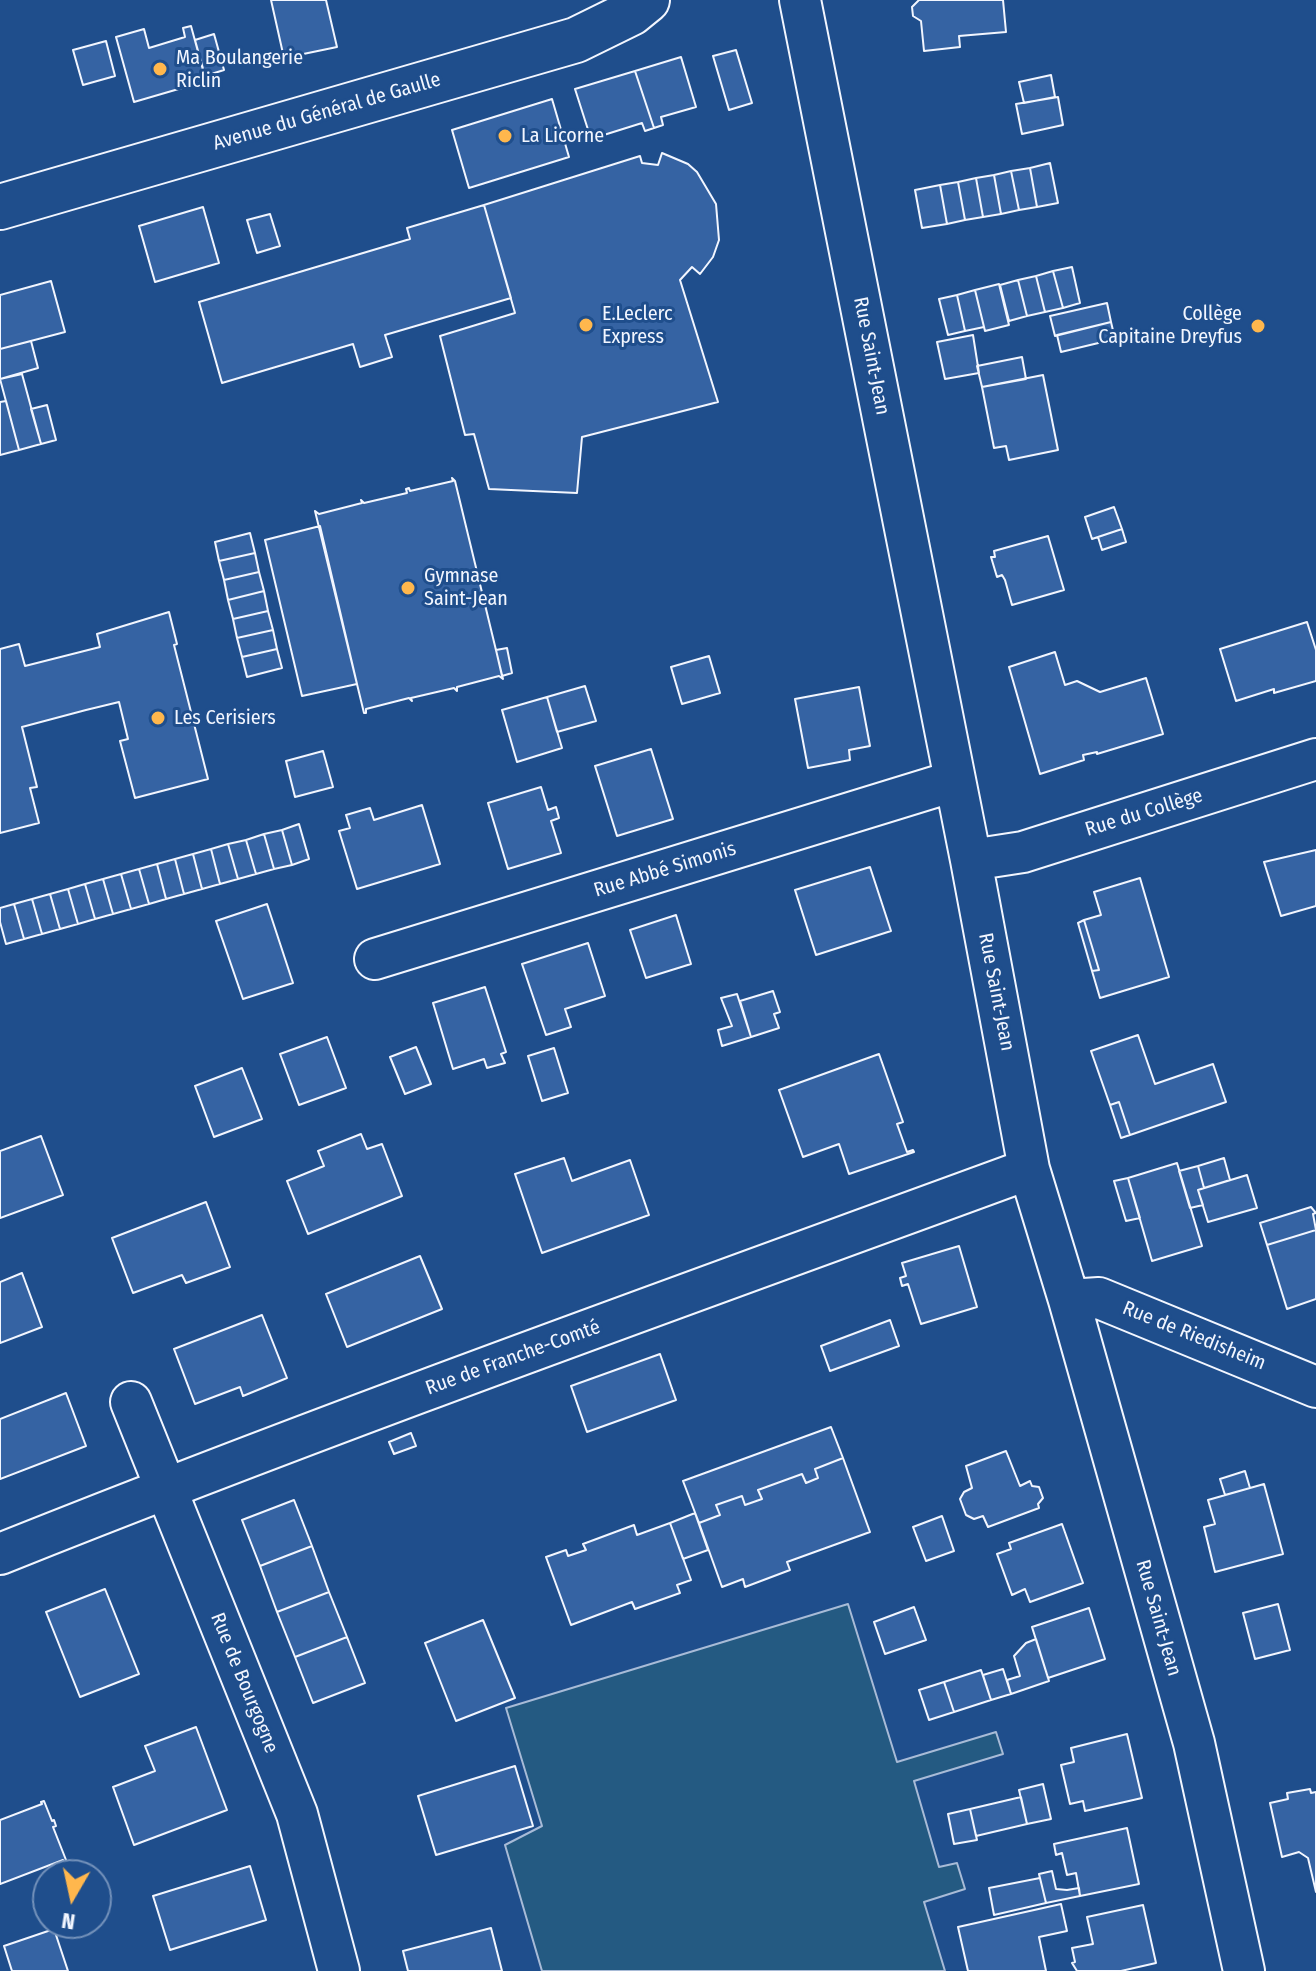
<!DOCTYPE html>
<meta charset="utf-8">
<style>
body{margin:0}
#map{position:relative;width:1316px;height:1971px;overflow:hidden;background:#1f4e8c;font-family:"Fira Sans Condensed",sans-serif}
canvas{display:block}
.north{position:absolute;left:32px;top:1859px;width:80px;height:80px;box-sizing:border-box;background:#1f4e8c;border:2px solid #7391ba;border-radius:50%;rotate:189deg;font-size:22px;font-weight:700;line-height:32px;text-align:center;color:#f2f6ff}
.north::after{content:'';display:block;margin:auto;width:28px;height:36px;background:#ffb74d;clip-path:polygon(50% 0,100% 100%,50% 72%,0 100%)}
</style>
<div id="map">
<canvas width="1316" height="1971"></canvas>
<div class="north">N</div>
</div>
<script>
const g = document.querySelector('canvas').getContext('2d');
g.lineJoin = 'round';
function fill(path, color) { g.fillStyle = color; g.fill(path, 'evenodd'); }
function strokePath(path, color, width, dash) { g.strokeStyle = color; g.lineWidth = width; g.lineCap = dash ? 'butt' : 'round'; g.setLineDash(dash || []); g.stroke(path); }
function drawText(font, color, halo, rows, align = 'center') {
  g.font = font + ' "Fira Sans Condensed",sans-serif'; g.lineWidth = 6; g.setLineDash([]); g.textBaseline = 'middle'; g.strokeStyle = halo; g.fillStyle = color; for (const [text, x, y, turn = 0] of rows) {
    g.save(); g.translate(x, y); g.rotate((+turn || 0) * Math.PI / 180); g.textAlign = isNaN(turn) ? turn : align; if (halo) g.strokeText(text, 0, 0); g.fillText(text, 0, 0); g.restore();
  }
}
const green = new Path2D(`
 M848,1604L897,1762L996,1732L1003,1754L914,1781L939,1867L957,1863L965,1889L924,1902L945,1971H542L505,1845L542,1826L506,1708Z`);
fill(green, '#245a82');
strokePath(green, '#a8bbd7', 2);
const building = new Path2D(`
 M271,0H326L337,47L284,58Z
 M919,0H1003L1006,32L959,36L960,47L924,51L921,21L913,16L912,7Z
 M191,26L206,81L134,102L116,37L144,29L149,48L185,37L183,28Z
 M214,34L224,70L205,76L195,40Z
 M106,41L115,76L83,85L73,50Z
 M736,50L752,103L729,110L713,56Z
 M681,57L696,107L661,117L663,125L654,128L635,71Z
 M635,71L654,128L645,131L642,123L591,139L575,89Z
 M1051,75L1055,97L1024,103L1019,82Z
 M1058,97L1063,125L1022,134L1016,104Z
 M552,99L569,157L469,188L452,130Z
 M662,153L688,164L697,172L716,204L719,240L713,257L700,274L692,267L680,280L718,402L582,437L577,493L489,489L474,434L465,435L440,336L515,313L484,205L640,156L642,163L658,165Z
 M1050,163L1058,203L1037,207L1030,168Z
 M1030,168L1037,207L1019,210L1011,171Z
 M1011,171L1019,210L1001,214L994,175Z
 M994,175L1001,214L983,217L976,178Z
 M976,178L983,217L965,220L958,182Z
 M958,182L965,220L947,224L940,185Z
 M940,185L947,224L922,228L915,190Z
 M484,205L511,298L385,335L392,357L360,367L353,344L222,383L199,302L410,239L407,228Z
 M203,207L219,263L155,282L139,226Z
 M270,214L280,246L257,253L247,220Z
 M1072,267L1080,303L1063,308L1053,271Z
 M1053,271L1063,308L1045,312L1036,276Z
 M1036,276L1045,312L1027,316L1018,280Z
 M1018,280L1027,316L1009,321L1000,285Z
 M51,281L65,332L0,349V295Z
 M999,284L1009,325L985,331L975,290Z
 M975,290L984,327L965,331L957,295Z
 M957,295L965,331L948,335L939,299Z
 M1107,303L1111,322L1055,336L1050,316Z
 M1111,322L1115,339L1061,352L1057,335Z
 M973,335L979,373L945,379L937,342Z
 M31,341L38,368L0,379V349Z
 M1022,357L1026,379L982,387L977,366Z
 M22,374L41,444L19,450L0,379Z
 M1043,375L1058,450L1009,460L1006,446L994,448L982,387Z
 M6,401L19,450L0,455V402Z
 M47,405L56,440L41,444L31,409Z
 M452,478L455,481L503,679L499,676L457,687V691L454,688L411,698L412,701L409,698L366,709V713H364L315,511L319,514L362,503L361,500L364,503L407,493L406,489L409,488L410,491L453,481Z
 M1114,507L1122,529L1092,539L1085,517Z
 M320,526L357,684L302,696L265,540Z
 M1122,529L1126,542L1102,550L1098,537Z
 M250,533L255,553L219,561L215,542Z
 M1048,536L1064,590L1012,605L1005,580L1002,575L997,577L991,557H995L994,551Z
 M255,553L259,572L224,580L219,561Z
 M259,572L264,591L228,600L224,580Z
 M264,591L268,611L233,619L228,600Z
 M268,611L273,630L237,638L233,619Z
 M169,612L177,644L174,645L208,779L135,798L120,741L128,739L119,702L86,710L22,727L37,787L30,788L39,823L0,833V649L19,644L25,666L100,647L97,634Z
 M1307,622L1316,650V681L1274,693V689L1236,701L1220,649Z
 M273,630L277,649L242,657L237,638Z
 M507,648L512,673L502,676L496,650Z
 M277,649L282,668L247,677L242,657Z
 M1055,652L1065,685L1077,681L1100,692L1146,678L1163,734L1097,754V752L1083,755L1084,760L1040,774L1009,667Z
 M709,656L720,693L682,704L671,667Z
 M585,686L596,721L557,732L547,697Z
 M859,687L870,746L849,750L850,760L808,768L795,699Z
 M547,697L562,748L517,762L502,710Z
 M651,749L673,819L617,836L595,766Z
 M323,751L333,787L295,797L286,761Z
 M541,787L548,810L556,807L559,818L551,821L561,853L508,869L488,803Z
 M422,805L440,864L357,889L339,831L350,828L346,815L370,808L374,820Z
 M299,824L309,859L292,865L282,830Z
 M282,830L292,865L274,869L264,834Z
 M264,834L274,869L256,874L246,840Z
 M246,840L256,874L238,879L228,844Z
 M228,844L238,879L220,884L211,849Z
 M211,849L220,884L202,889L193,854Z
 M1316,850V906L1281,916L1264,862Z
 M193,854L202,889L184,894L175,859Z
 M175,859L184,894L166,899L157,864Z
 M157,864L166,899L149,904L139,869Z
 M870,867L891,931L816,955L795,890Z
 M139,869L149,904L131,909L121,874Z
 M121,874L131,909L113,914L103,879Z
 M1140,878L1169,977L1100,998L1092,971L1099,970L1084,920L1101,915L1094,892Z
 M103,879L113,914L95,919L85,884Z
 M85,884L95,919L78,924L68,889Z
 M68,889L78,924L60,929L50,894Z
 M50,894L60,929L42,934L32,899Z
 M32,899L42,934L24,939L14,904Z
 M14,904L24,939L6,944L0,922V908Z
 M267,904L293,983L243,999L216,921Z
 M676,915L691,964L646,978L630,930Z
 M1084,920L1099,970L1092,971L1078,923Z
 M588,943L605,996L565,1009L571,1027L546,1035L522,964Z
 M485,987L506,1052L501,1054L505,1063L487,1068L484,1059L453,1069L433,1003Z
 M773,991L780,1012L774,1014L779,1028L751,1037L740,1001Z
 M737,994L751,1037L722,1046L718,1030L732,1026L721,998Z
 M1138,1035L1155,1084L1213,1064L1226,1102L1130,1135L1119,1102L1110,1105L1091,1051Z
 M327,1037L346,1088L299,1105L280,1054Z
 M416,1047L431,1084L405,1094L390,1057Z
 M554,1048L568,1093L542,1101L528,1056Z
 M879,1054L903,1122L897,1124L907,1152L913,1150L914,1152L849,1174L839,1144L803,1157L779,1090Z
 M242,1068L262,1119L214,1137L195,1086Z
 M1119,1102L1130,1135L1121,1138L1110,1105Z
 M361,1134L367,1149L382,1144L402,1196L308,1234L287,1181L324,1166L318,1151Z
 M41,1136L63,1195L0,1218V1151Z
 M564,1158L572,1181L630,1160L649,1215L542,1253L515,1174Z
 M1224,1158L1230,1180L1204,1188L1198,1166Z
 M1177,1163L1202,1246L1152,1261L1128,1178Z
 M1198,1166L1204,1188L1198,1190L1203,1205L1190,1208L1179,1171Z
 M1247,1175L1257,1208L1208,1222L1198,1190Z
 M1128,1178L1140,1218L1126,1221L1114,1181Z
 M206,1202L230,1267L186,1283L182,1275L133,1293L112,1238Z
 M1311,1207L1316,1213L1313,1214L1316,1230L1267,1245L1260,1223Z
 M1316,1230V1299L1287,1309L1267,1245Z
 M959,1246L977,1307L921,1324L908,1284L902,1286L900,1278L906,1276L902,1263Z
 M420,1256L442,1309L347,1347L326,1294Z
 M22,1273L42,1327L0,1343V1282Z
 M262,1315L287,1378L243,1396L240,1387L195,1404L174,1349Z
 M890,1320L899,1346L830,1371L821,1346Z
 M660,1354L676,1400L587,1432L571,1386Z
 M66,1393L86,1446L0,1479V1419Z
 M831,1427L843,1458L815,1469L818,1478L806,1483L802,1474L758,1490L762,1499L745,1505L742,1496L716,1505L720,1515L699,1523L683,1481Z
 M411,1433L416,1446L394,1454L389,1442Z
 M1006,1451L1020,1486L1030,1481L1032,1486L1039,1487L1043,1498L1038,1504L1039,1508L988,1527L983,1516L974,1519L966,1515L960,1499L964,1492L972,1488L966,1466Z
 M843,1458L870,1532L787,1562L790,1570L745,1587L743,1579L722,1587L699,1523L720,1515L716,1505L742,1496L745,1505L762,1499L758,1490L802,1474L806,1483L818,1478L815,1469Z
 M1245,1471L1250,1488L1225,1495L1220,1479Z
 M1264,1484L1283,1554L1215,1572L1204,1527L1215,1524L1208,1500Z
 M294,1500L312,1546L260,1566L242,1520Z
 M695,1513L708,1550L683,1559L670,1523Z
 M942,1516L954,1551L926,1561L913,1527Z
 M670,1523L691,1580L677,1585L680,1593L635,1609L632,1602L571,1625L546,1557L566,1550L568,1556L586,1550L583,1544L634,1525L637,1535Z
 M1062,1524L1083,1583L1030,1602L1025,1589L1012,1595L997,1554L1011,1549L1009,1543Z
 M312,1546L329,1592L277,1612L260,1566Z
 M105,1589L139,1674L80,1697L46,1612Z
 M329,1592L347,1637L295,1657L277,1612Z
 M1278,1604L1290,1650L1255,1659L1243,1613Z
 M914,1607L926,1640L885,1654L874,1622Z
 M1089,1608L1105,1659L1048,1678L1032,1627Z
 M483,1620L515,1698L456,1721L425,1643Z
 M347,1637L365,1683L313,1703L295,1657Z
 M1036,1639L1049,1681L1011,1694L1007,1680L1020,1676L1014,1656L1026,1643Z
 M1003,1669L1011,1694L991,1700L983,1675Z
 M981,1670L991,1700L954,1712L944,1682Z
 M944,1682L954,1712L929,1720L919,1690Z
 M196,1727L227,1810L134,1845L113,1787L155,1771L145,1746Z
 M1127,1734L1142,1798L1085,1811L1083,1801L1070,1804L1061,1765L1074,1762L1071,1748Z
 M515,1766L533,1826L436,1855L418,1796Z
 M1043,1784L1051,1819L1027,1824L1019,1790Z
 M1310,1789L1311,1793L1316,1792V1892L1308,1858L1299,1852L1282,1857L1270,1803L1288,1799L1287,1793Z
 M1021,1797L1027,1824L976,1836L970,1809Z
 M44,1801L52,1821L54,1820L56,1826L53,1827L68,1865L65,1866L63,1860L0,1884V1820L42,1804L41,1802Z
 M970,1809L977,1840L954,1844L948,1814Z
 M1127,1828L1139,1884L1080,1896L1076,1873L1067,1875L1062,1853L1056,1855L1054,1844Z
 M250,1866L266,1920L170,1950L153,1896Z
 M1052,1871L1056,1889L1067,1890L1079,1888L1080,1896L1046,1903L1039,1874Z
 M1040,1878L1046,1903L994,1915L989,1888Z
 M1061,1904L1067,1931L1039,1937L1046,1971H968L958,1927Z
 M1143,1905L1156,1963L1121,1971H1077L1072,1963L1075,1962L1072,1948L1093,1944L1087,1917Z
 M491,1928L502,1971H408L403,1951Z
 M54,1929L68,1971H12L4,1946Z`);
fill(building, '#3563a3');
strokePath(building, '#f2f6ff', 2);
const minor = new Path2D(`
 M800,0L971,860L1029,1169L1069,1300L1194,1743L1244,1971
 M971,860L1023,852L1316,759
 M375,959L954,781
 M1069,1300L1099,1298L1316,1387
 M131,1402L297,1814L339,1971
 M0,1554C340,1418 685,1295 1029,1169`);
const secondary = new Path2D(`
 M0,207L576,40L631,13L647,0`);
strokePath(minor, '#f2f6ff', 44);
strokePath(secondary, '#f2f6ff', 48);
strokePath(minor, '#1f4e8c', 40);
strokePath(secondary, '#1f4e8c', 44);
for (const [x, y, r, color] of [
 [160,69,8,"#ffb74d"],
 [505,136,8,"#ffb74d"],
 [586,325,8,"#ffb74d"],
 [1258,326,8,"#ffb74d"],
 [408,588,8,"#ffb74d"],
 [158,718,8,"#ffb74d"]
]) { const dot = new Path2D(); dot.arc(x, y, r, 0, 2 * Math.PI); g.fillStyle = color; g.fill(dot); strokePath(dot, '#1f4e8c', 3); }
drawText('20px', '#f2f6ff', '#1f4e8c', [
 ["Ma Boulangerie",176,58],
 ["Riclin",176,81],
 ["La Licorne",521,136],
 ["E.Leclerc",602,314],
 ["Express",602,337],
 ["Collège",1242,314,"right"],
 ["Capitaine Dreyfus",1242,337,"right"],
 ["Gymnase",424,576],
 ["Saint-Jean",424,599],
 ["Les Cerisiers",174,718]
], 'left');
drawText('20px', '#f2f6ff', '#1f4e8c', [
 ["Avenue du Général de Gaulle",327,112,-16],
 ["Rue Saint-Jean",871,356,79],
 ["Rue du Collège",1144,813,-17],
 ["Rue Abbé Simonis",665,870,-17],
 ["Rue Saint-Jean",996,992,79],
 ["Rue de Riedisheim",1194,1336,22],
 ["Rue de Franche-Comté",513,1358,-20],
 ["Rue Saint-Jean",1158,1618,74],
 ["Rue de Bourgogne",244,1683,68]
]);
</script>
